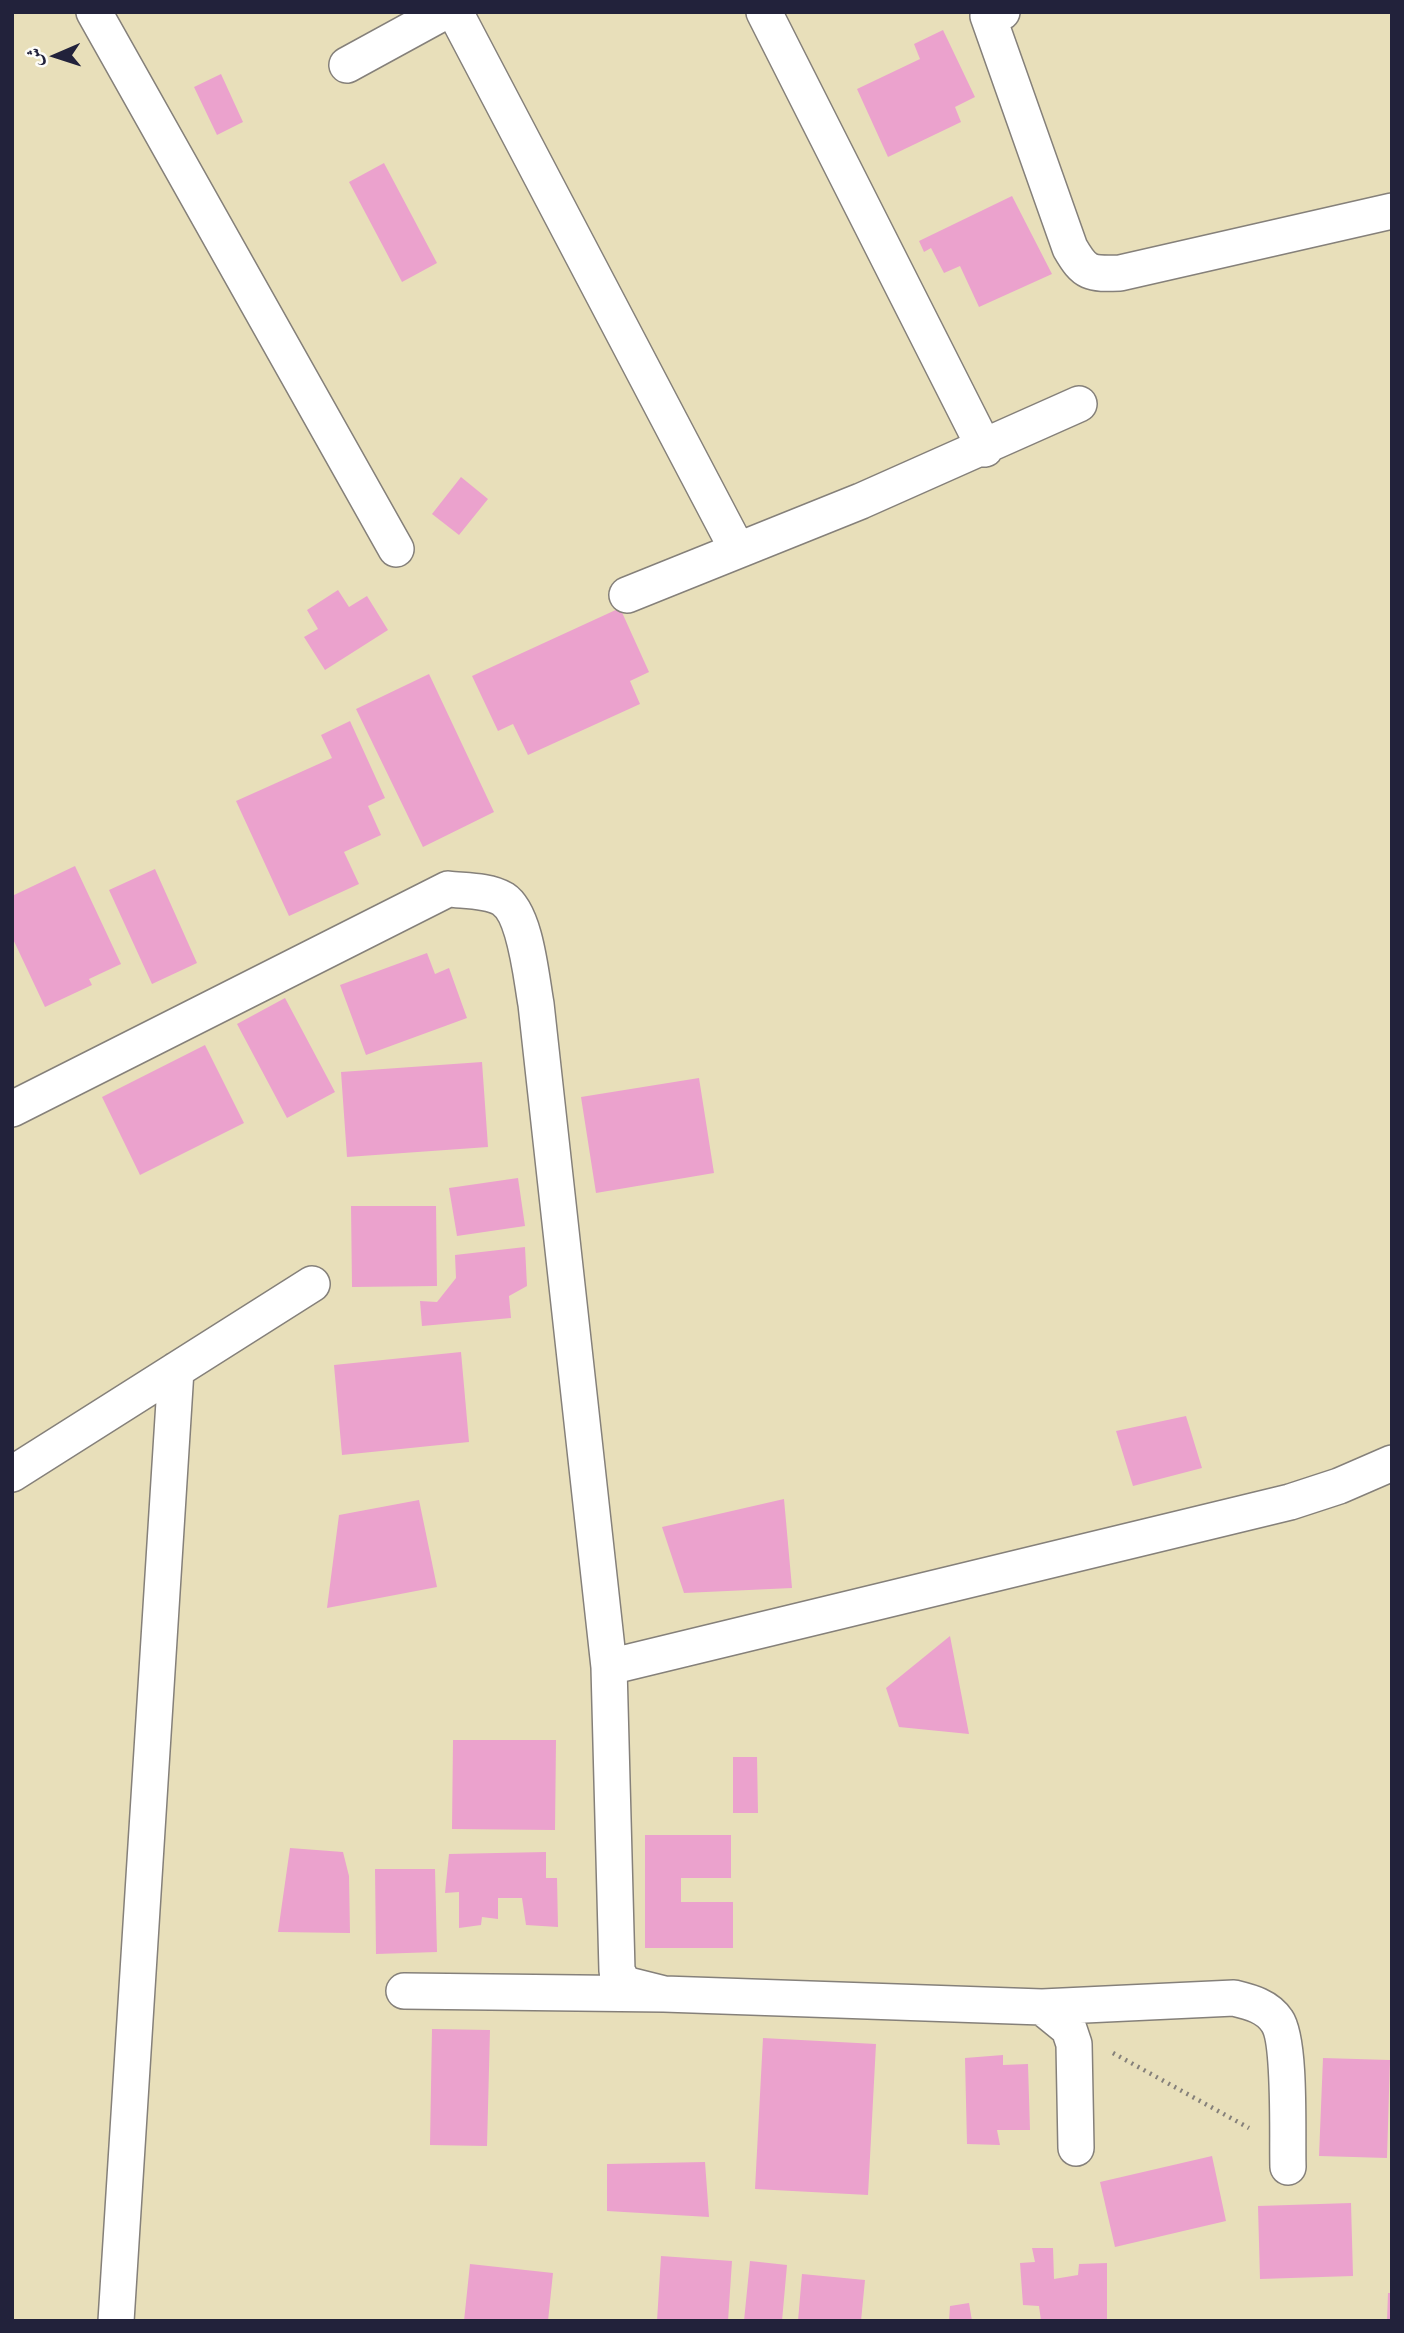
<!DOCTYPE html>
<meta charset="utf-8">
<style>
body{margin:0}
#map{position:relative;width:1404px;height:2333px;overflow:hidden;background:#e8dfba;font-family:"Libre Caslon Text",Amiri,serif}
canvas{display:block}
.frame{position:absolute;inset:0;border:14px solid #22223b;pointer-events:none}
.north{position:absolute;left:21px;top:21px;width:70px;height:70px;-webkit-text-stroke:5px #fdfcf7;paint-order:stroke;rotate:267deg;font-size:19px;font-weight:700;line-height:28px;text-align:center;color:#22223b}
.north::after{content:'';display:block;margin:auto;width:24px;height:32px;background:#22223b;clip-path:polygon(50% 0,100% 100%,50% 72%,0 100%)}
</style>
<div id="map">
<canvas width="1404" height="2333"></canvas>
<div class="frame"></div>
<div class="north">ش</div>
</div>
<script>
const g = document.querySelector('canvas').getContext('2d');
g.lineJoin = 'round';
function fill(path, color) { g.fillStyle = color; g.fill(path, 'evenodd'); }
function strokePath(path, color, width, dash) { g.strokeStyle = color; g.lineWidth = width; g.lineCap = dash ? 'butt' : 'round'; g.setLineDash(dash || []); g.stroke(path); }
fill(new Path2D(`
 M943,30L975,97L955,107L961,122L888,157L857,89L920,59L914,44Z
 M221,74L243,122L217,135L194,87Z
 M384,163L437,263L402,282L349,182Z
 M1012,196L1052,274L979,307L960,266L944,273L931,248L924,252L919,241Z
 M461,477L488,499L459,535L432,514Z
 M338,590L349,607L367,596L388,630L325,670L304,637L318,629L307,610Z
 M620,608L649,672L630,681L640,704L528,755L513,724L498,731L472,676Z
 M429,674L494,812L423,847L356,709Z
 M350,721L385,798L368,806L381,835L344,852L359,884L289,916L236,801L332,758L321,735Z
 M75,866L121,964L89,979L92,985L45,1007L12,937V896Z
 M155,869L197,963L152,984L109,890Z
 M427,953L435,974L449,968L467,1018L366,1055L340,985Z
 M285,998L335,1092L287,1118L237,1024Z
 M205,1045L244,1123L140,1175L102,1097Z
 M482,1062L488,1147L347,1157L341,1072Z
 M699,1078L714,1173L596,1193L581,1097Z
 M518,1178L525,1226L457,1236L449,1188Z
 M351,1206H436L437,1286L352,1287Z
 M525,1247L527,1286L509,1296L511,1318L422,1326L420,1301L437,1302L456,1278L455,1255Z
 M461,1352L469,1442L342,1455L334,1365Z
 M1186,1416L1202,1468L1133,1486L1116,1431Z
 M784,1499L792,1588L684,1593L662,1527Z
 M419,1500L437,1587L327,1608L339,1515Z
 M950,1636L969,1734L899,1727L886,1688Z
 M453,1740H556L555,1830L452,1829Z
 M733,1757H757L758,1813H733Z
 M645,1835H731V1878H681V1902H733V1948H645Z
 M290,1848L343,1852L349,1876L350,1933L278,1932Z
 M546,1852V1878H557L558,1927L526,1925L522,1898H498V1919L482,1917L481,1925L459,1928V1892L445,1893L449,1854Z
 M375,1869H435L437,1952L376,1954Z
 M432,2029L490,2030L487,2146L430,2145Z
 M763,2038L876,2044L868,2195L755,2189Z
 M1003,2055V2065L1028,2064L1030,2130H997L1000,2145L967,2144L965,2058Z
 M1323,2058L1390,2060L1387,2158L1319,2156Z
 M1212,2156L1226,2221L1115,2247L1100,2182Z
 M705,2162L709,2217L607,2211V2164Z
 M1351,2203L1353,2276L1260,2279L1258,2206Z
 M1032,2248H1053L1054,2279L1078,2275L1079,2264L1107,2263V2321H1041L1039,2306L1023,2305L1020,2263L1035,2262Z
 M661,2256L732,2261L728,2321H657Z
 M750,2261L787,2265L782,2321H744Z
 M470,2264L553,2273L548,2321H464Z
 M802,2274L865,2280L861,2321H798Z
 M1388,2293H1392V2321H1387Z
 M969,2303L972,2321H949L950,2306Z`), '#eba2cd');
const minor = new Path2D(`
 M94,12L396,549
 M455,12L737,549
 M764,12L985,449
 M1002,12L988,16L1070,248C1085,274 1090,274 1120,273L1392,211
 M347,65L444,12
 M627,595L861,501L1079,404
 M12,1109L448,889C464,891 488,890 503,899C526,914 531,977 536,1004L609,1667L617,1971L624,1984L664,1994
 M12,1474L312,1284
 M609,1667L1290,1502L1339,1486L1392,1463
 M404,1991L664,1994L1042,2007L1069,2029L1074,2044L1076,2148
 M1042,2007L1234,1998C1250,2002 1267,2006 1277,2021C1291,2041 1287,2138 1288,2167
 M116,2321L176,1370`);
strokePath(minor, '#85807a', 38);
strokePath(new Path2D(`
 M1113,2053L1249,2128`), '#85807a', 4.5, [2, 5]);
strokePath(minor, '#fff', 35);
</script>
